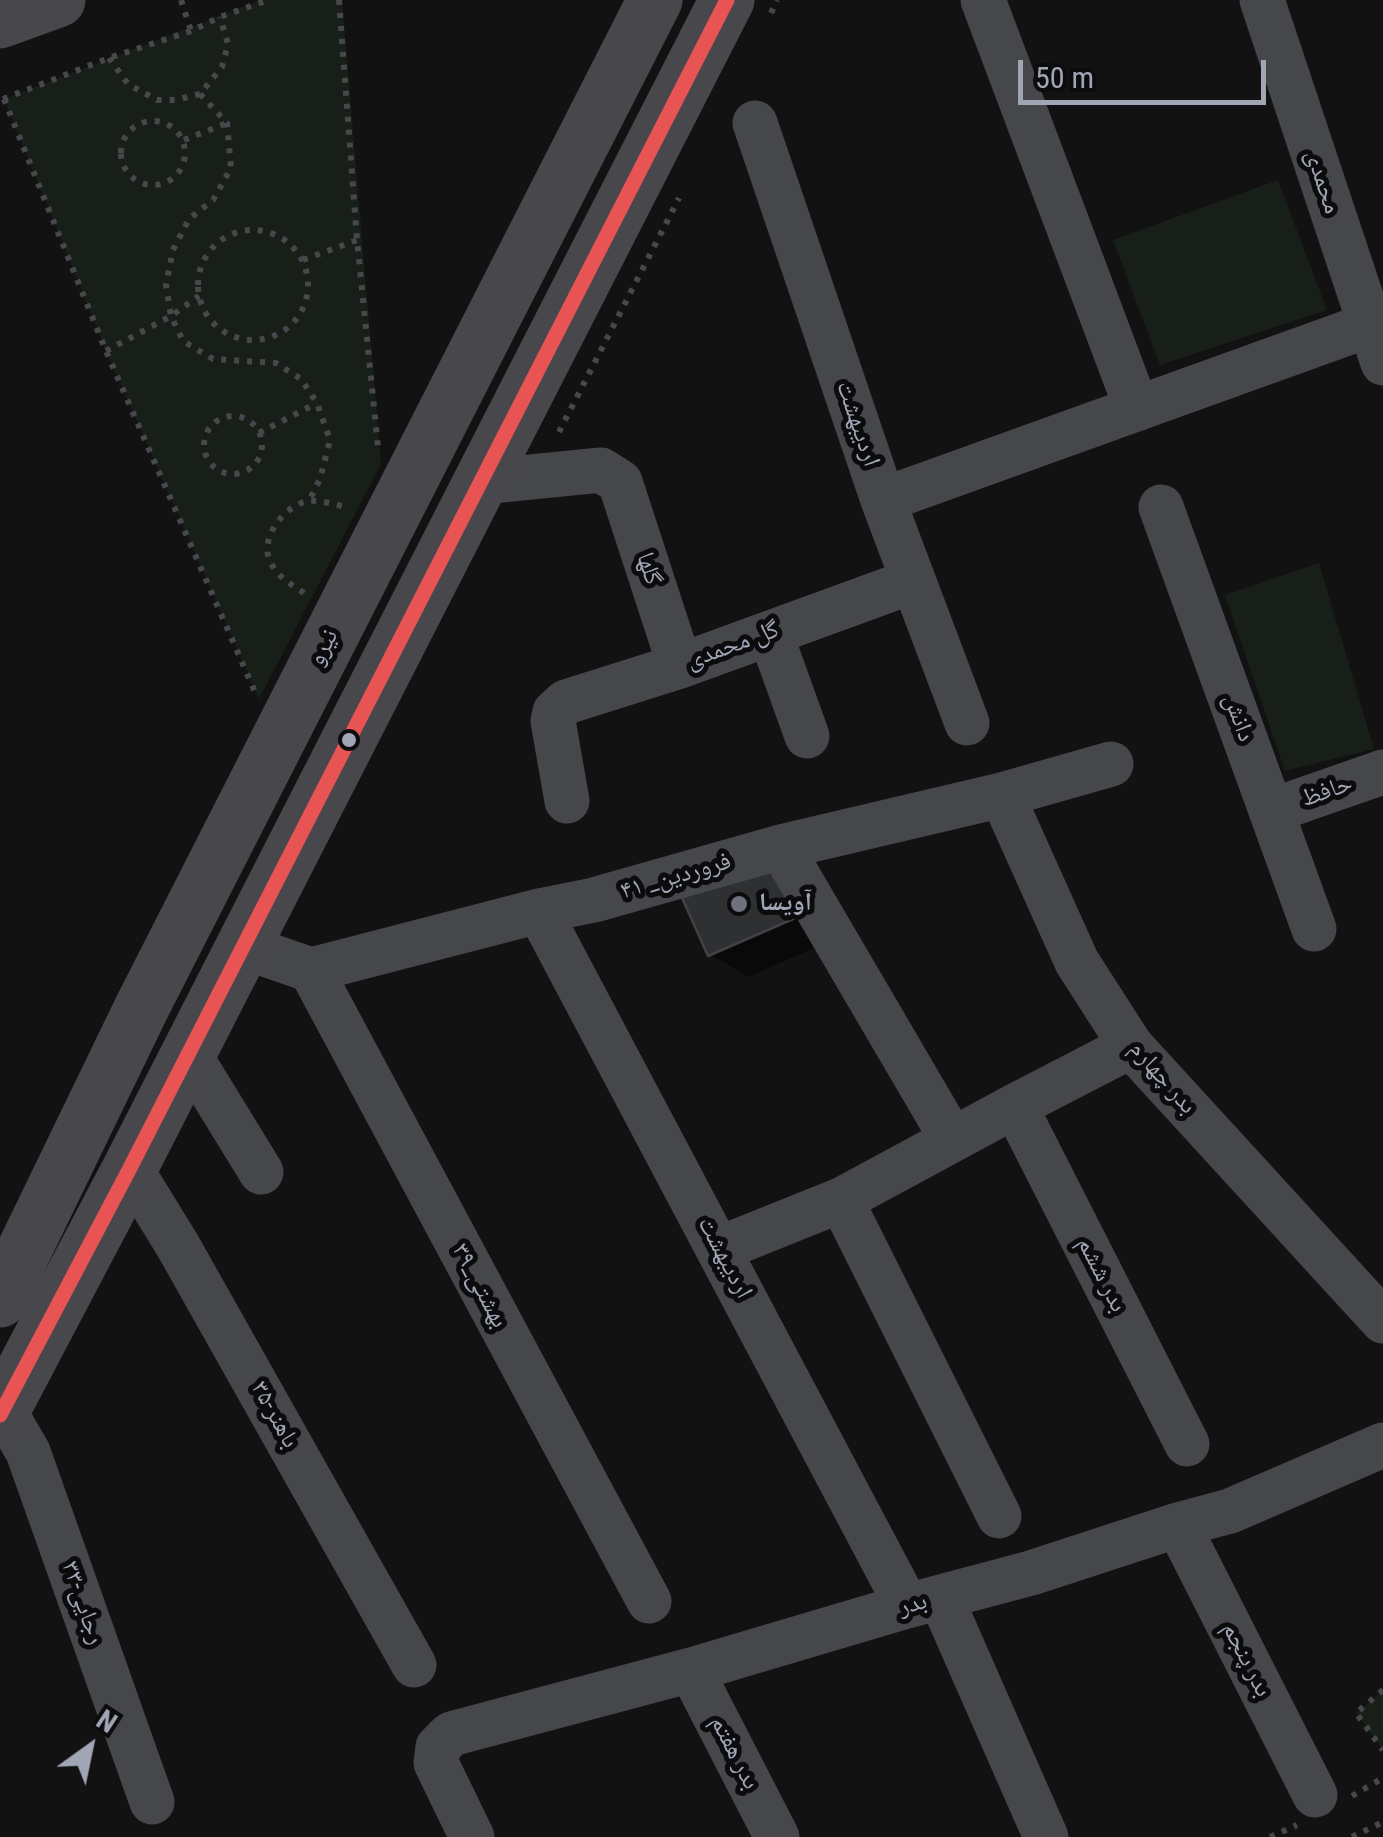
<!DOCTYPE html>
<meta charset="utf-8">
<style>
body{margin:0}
#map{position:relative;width:1383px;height:1837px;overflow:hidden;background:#121212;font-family:"Roboto Condensed",sans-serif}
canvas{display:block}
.north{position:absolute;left:40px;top:1697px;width:100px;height:100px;-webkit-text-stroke:8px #0c0c0e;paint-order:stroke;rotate:33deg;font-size:28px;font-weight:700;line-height:40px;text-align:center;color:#a1a6b5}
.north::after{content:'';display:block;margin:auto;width:35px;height:45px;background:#a1a6b5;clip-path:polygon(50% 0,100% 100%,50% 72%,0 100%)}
.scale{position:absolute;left:1018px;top:60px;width:248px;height:45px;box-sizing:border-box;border:5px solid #a1a6b5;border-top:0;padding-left:12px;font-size:30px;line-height:35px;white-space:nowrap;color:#a1a6b5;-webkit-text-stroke:8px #0c0c0e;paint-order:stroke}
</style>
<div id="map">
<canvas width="1383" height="1837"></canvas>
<div class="north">N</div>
<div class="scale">50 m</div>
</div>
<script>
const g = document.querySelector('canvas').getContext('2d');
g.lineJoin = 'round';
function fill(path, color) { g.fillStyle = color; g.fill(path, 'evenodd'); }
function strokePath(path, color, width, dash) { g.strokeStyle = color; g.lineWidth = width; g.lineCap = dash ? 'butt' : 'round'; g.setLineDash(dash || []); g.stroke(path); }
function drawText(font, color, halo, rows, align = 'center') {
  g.font = font + ' "Roboto Condensed","Noto Naskh Arabic",sans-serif'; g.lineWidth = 10; g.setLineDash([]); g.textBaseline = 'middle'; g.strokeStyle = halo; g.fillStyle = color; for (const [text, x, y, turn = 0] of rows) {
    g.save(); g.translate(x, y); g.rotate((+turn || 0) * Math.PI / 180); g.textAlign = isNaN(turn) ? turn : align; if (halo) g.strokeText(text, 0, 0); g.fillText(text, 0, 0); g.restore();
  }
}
fill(new Path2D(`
 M261,0H342L381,464L259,699L106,351L4,99Z
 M1278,180L1327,310L1160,365L1113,240Z
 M1319,563L1374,749L1285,771L1225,595Z
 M1383,1690V1750L1356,1713Z`), '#181f19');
fill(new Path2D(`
 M814,884L837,938L748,977L710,954Z`), '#0007');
const building = new Path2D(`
 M776,859L800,916L708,956L679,891Z`);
fill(building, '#2f3032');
strokePath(building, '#404246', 2.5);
strokePath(new Path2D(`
 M181,0L191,31
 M339,0L357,240L378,447
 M771,13L777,0
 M109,58L128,84L157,100H175L200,94L222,67L228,44L220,17
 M200,94L227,123L231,168L213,200L189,219L173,250L166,285L171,316L183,341L213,359L276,363L301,379L317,403L330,440L320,479L309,501
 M3,99L109,58L191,31L220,17L268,0
 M4,99L106,351L255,692
 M121 153a32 32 0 1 1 64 0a32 32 0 1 1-64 0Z
 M184,140L227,123
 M198 285a55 55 0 1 1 110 0a55 55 0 1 1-110 0Z
 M303,260L357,240
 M106,351L171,316L199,296
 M204 445a29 29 0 1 1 58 0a29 29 0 1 1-58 0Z
 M559,432L679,198
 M259,433L317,403
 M304,593C291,584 277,577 270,561C259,538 285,505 308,501C320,500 336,504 348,508
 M1383,1690L1356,1713L1383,1750
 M1352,1796L1383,1778
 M1270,1837L1297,1825
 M1352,1837L1383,1822`), '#47484c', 6, [5, 8]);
strokePath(new Path2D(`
 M983,0L1137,409
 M1262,0L1383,363
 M755,123L883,500L967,723
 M481,482L601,470L620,482L680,666
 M883,500L1369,325
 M1161,507L1314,929
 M770,633L807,736
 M1002,795L1077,962L1131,1046L1383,1321
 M567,801L553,721L555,712L566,702L680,666L913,581
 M1271,811L1383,772
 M781,847L952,1139
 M539,911L907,1606
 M242,946L311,970L539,911L594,900L781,847L1002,795L1111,764
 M311,970L649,1601
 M188,1053L261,1172
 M1015,1106L1187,1444
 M130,1168L178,1246L414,1665
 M841,1200L999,1516
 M719,1249L841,1200L1015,1106L1131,1046
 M3,1409L28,1452L152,1802
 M1178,1525L1315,1795
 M941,1598L1046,1837
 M691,1670L777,1837
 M472,1837L436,1763L438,1747L451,1734L691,1670L907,1606L1031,1573L1178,1525L1230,1511L1383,1445`), '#45474b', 45);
strokePath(new Path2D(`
 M0,21L58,0
 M0,1300L142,1007L655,0
 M0,1415L130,1168L727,0`), '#48484c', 55);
strokePath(new Path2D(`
 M0,1415L130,1168L727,0`), '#e85353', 15);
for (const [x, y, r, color] of [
 [349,740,9,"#a1a6b5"],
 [739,904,10,"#6f727c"]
]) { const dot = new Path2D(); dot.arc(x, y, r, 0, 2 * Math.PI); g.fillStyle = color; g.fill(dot); strokePath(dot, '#0c0c0e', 4); }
drawText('25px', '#a1a6b5', '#0c0c0e', [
 ["محمدی",1322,182,72],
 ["اردیبهشت",857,424,71],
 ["گلها",648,569,72],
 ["گل محمدی",733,646,-20],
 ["نیرو",324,648,-63],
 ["دانش",1238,718,70],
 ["حافظ",1327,792,-19],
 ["۴۱ _فروردین",676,877,-16],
 ["بدر چهارم",1162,1078,49],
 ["اردیبهشت",724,1258,62],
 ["بدر ششم",1101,1275,63],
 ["۳۹_بهشتی",479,1286,62],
 ["۳۵-باهنر",274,1415,61],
 ["۳۳-رجایی",82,1603,71],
 ["بدر",913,1605,-15],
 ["بدر پنجم",1246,1660,63],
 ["بدر هفتم",734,1753,63]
]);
drawText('bold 25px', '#a1a6b5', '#0c0c0e', [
 ["آویسا",759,904]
], 'left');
</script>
